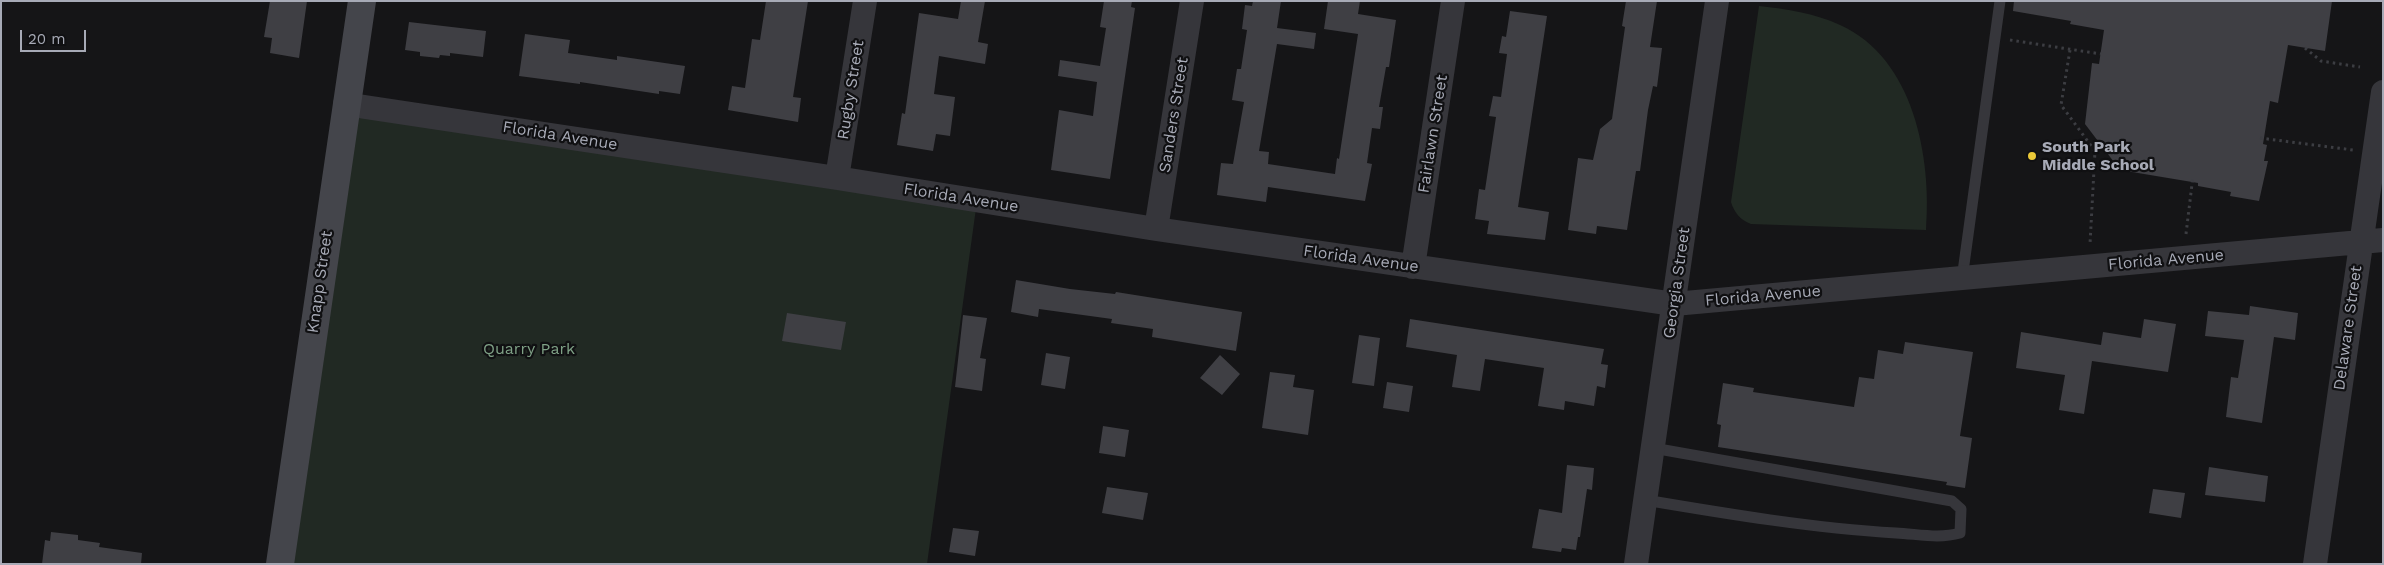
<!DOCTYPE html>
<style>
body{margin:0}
#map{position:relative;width:2384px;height:565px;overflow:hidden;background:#151517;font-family:"Work Sans",sans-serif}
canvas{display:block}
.frame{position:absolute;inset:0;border:2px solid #a7aab6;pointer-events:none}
.scale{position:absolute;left:20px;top:30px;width:66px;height:22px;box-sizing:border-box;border:2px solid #a7aab6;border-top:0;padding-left:6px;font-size:15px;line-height:18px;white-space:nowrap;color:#a7aab6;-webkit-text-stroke:4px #101012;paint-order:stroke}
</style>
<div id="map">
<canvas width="2384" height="565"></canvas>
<div class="frame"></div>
<div class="scale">20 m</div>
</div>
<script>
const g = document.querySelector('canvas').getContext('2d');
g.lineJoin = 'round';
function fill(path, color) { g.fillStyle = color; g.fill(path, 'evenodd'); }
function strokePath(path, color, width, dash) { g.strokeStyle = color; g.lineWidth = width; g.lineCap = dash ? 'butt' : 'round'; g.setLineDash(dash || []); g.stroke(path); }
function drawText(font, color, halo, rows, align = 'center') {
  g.font = font + ' "Work Sans",sans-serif'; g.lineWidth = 4.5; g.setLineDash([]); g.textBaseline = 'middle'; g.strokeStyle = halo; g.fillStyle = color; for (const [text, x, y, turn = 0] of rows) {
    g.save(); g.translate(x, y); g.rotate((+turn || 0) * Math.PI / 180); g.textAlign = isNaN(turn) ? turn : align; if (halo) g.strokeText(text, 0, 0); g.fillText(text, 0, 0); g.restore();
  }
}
fill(new Path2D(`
 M1759,6C1787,9 1814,13 1840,25C1914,58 1932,158 1926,230L1751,224C1740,220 1734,212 1731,202Z
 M345,104L977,201L927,564H280Z`), '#212923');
fill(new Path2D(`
 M270,1H307L299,58L270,53L272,38L264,37Z
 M766,1H808L793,97L801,98L798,122L728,110L732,86L745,88L752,39L760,40Z
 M961,1H985L978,42L988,44L985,64L939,56L934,94L955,97L950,136L936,134L933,151L897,145L902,113L905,114L919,13L958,19Z
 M1104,1H1132L1131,7L1135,8L1110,179L1051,170L1059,110L1093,116L1097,82L1058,76L1060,60L1100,66L1106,28L1100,27Z
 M1253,1H1281L1277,28L1316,33L1314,49L1277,44L1259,151L1269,152L1268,164L1335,174L1337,158L1339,159L1358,34L1324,29L1328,1H1360L1358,14L1396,20L1389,67H1386L1379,107H1383L1380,129L1372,128L1367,163L1372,164L1365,201L1268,187L1266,202L1217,195L1221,163L1233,164L1244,102L1232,100L1237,69H1241L1247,30L1242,29L1245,5L1252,6Z
 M1626,1H1657L1650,47L1662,48L1657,87L1653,86L1648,110L1640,171H1636L1627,230L1597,226L1596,234L1568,230L1578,158L1593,160L1600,129L1612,119L1625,27L1622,26Z
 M2014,1H2332L2325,51L2288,45L2278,103L2270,101L2263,144L2267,145L2264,161H2268L2259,201L2230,196L2231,192L2198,186V183L2120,170L2085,124L2092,63L2099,64L2104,30L2070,24L2071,21L2013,11Z
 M1510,11L1547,16L1518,207L1549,212L1545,240L1487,234L1489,221L1475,219L1479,189L1485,190L1496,117L1489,116L1493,96L1501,97L1507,54L1499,53L1502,36L1506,37Z
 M409,22L486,31L483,57L450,53V56L440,55L439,58L420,56V52L405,50Z
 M525,34L570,40L568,53L617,60V56L685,66L680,94L659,91V94L580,82V84L519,76Z
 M1016,280L1070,289L1115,294L1116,292L1242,312L1236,351L1152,337L1153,329L1111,323L1112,319L1039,309L1038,317L1011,312Z
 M2250,306L2298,313L2295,340L2274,337L2262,423L2226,417L2231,377L2238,378L2244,340L2205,336L2208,311L2249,315Z
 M787,313L846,322L841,350L782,341Z
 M963,315L987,318L980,358L986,359L982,391L955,387Z
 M1410,319L1604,349L1601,364L1608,365L1605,388L1597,386L1594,406L1565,401L1564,410L1538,406L1544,368L1485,359L1480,391L1452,387L1457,355L1406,347Z
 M2144,319L2176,324L2168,372L2092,361L2084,414L2059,410L2065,375L2016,368L2021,332L2101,345L2103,332L2141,338Z
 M1359,335L1380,338L1374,386L1352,383Z
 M1905,342L1973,352L1960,436L1972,438L1965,488L1946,485L1947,482L1718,447L1721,425L1717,424L1723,383L1754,388L1753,392L1854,407L1859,377L1874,379L1878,350L1903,354Z
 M1046,353L1070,357L1065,389L1041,385Z
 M1220,355L1240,374L1222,395L1200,378Z
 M1270,372L1295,375L1293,387L1314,390L1308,435L1262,428Z
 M1387,382L1413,386L1409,412L1383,408Z
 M1103,426L1129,430L1125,457L1099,453Z
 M1567,465L1594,468L1592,490L1587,489L1580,537H1578L1576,550L1562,548L1561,552L1532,548L1539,509L1562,513Z
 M2209,467L2268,476L2265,502L2205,495Z
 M1107,487L1148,493L1143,520L1102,513Z
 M2153,489L2185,493L2181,518L2149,513Z
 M953,528L979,531L975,556L949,552Z
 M51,532L78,535V540L100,543L99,547L142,553L141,564H42L45,540L50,541Z`), '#3f3f44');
strokePath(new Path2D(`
 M2010,40L2101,54
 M2305,48L2321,61L2360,67
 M2070,50L2061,105L2095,151L2090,244
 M2260,138L2353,150
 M2186,234L2193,176`), '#3c3d42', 3, [2.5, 4]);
strokePath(new Path2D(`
 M1962,279L2000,1
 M1645,500C1728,514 1812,528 1896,533C1918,534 1939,539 1960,533L1961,509L1952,501L1653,448`), '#36363b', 11);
strokePath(new Path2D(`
 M345,104L837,178L1156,229L1674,304L2383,240
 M837,178L865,1
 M1156,229L1192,1
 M1413,267L1453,1
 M1636,564L1717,1
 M2315,564L2383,92`), '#36363b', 24);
strokePath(new Path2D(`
 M280,564L362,1`), '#44454b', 28);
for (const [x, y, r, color] of [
 [2032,156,5,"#ebc938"]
]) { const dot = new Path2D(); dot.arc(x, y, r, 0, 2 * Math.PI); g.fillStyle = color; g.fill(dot); strokePath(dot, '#101012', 2); }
drawText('16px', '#a7aab6', '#101012', [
 ["Rugby Street",851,90,-81],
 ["Sanders Street",1174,115,-81],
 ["Fairlawn Street",1433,134,-81],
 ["Florida Avenue",560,136,9],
 ["Florida Avenue",961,198,9],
 ["Florida Avenue",1361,259,8],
 ["Florida Avenue",2166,260,-5],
 ["Knapp Street",320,282,-82],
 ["Georgia Street",1677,283,-82],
 ["Florida Avenue",1763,296,-5],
 ["Delaware Street",2348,328,-82]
]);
drawText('bold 16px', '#a7aab6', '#101012', [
 ["South Park",2042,147],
 ["Middle School",2042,165]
], 'left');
drawText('16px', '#7fa186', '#101012', [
 ["Quarry Park",529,349]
]);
</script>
